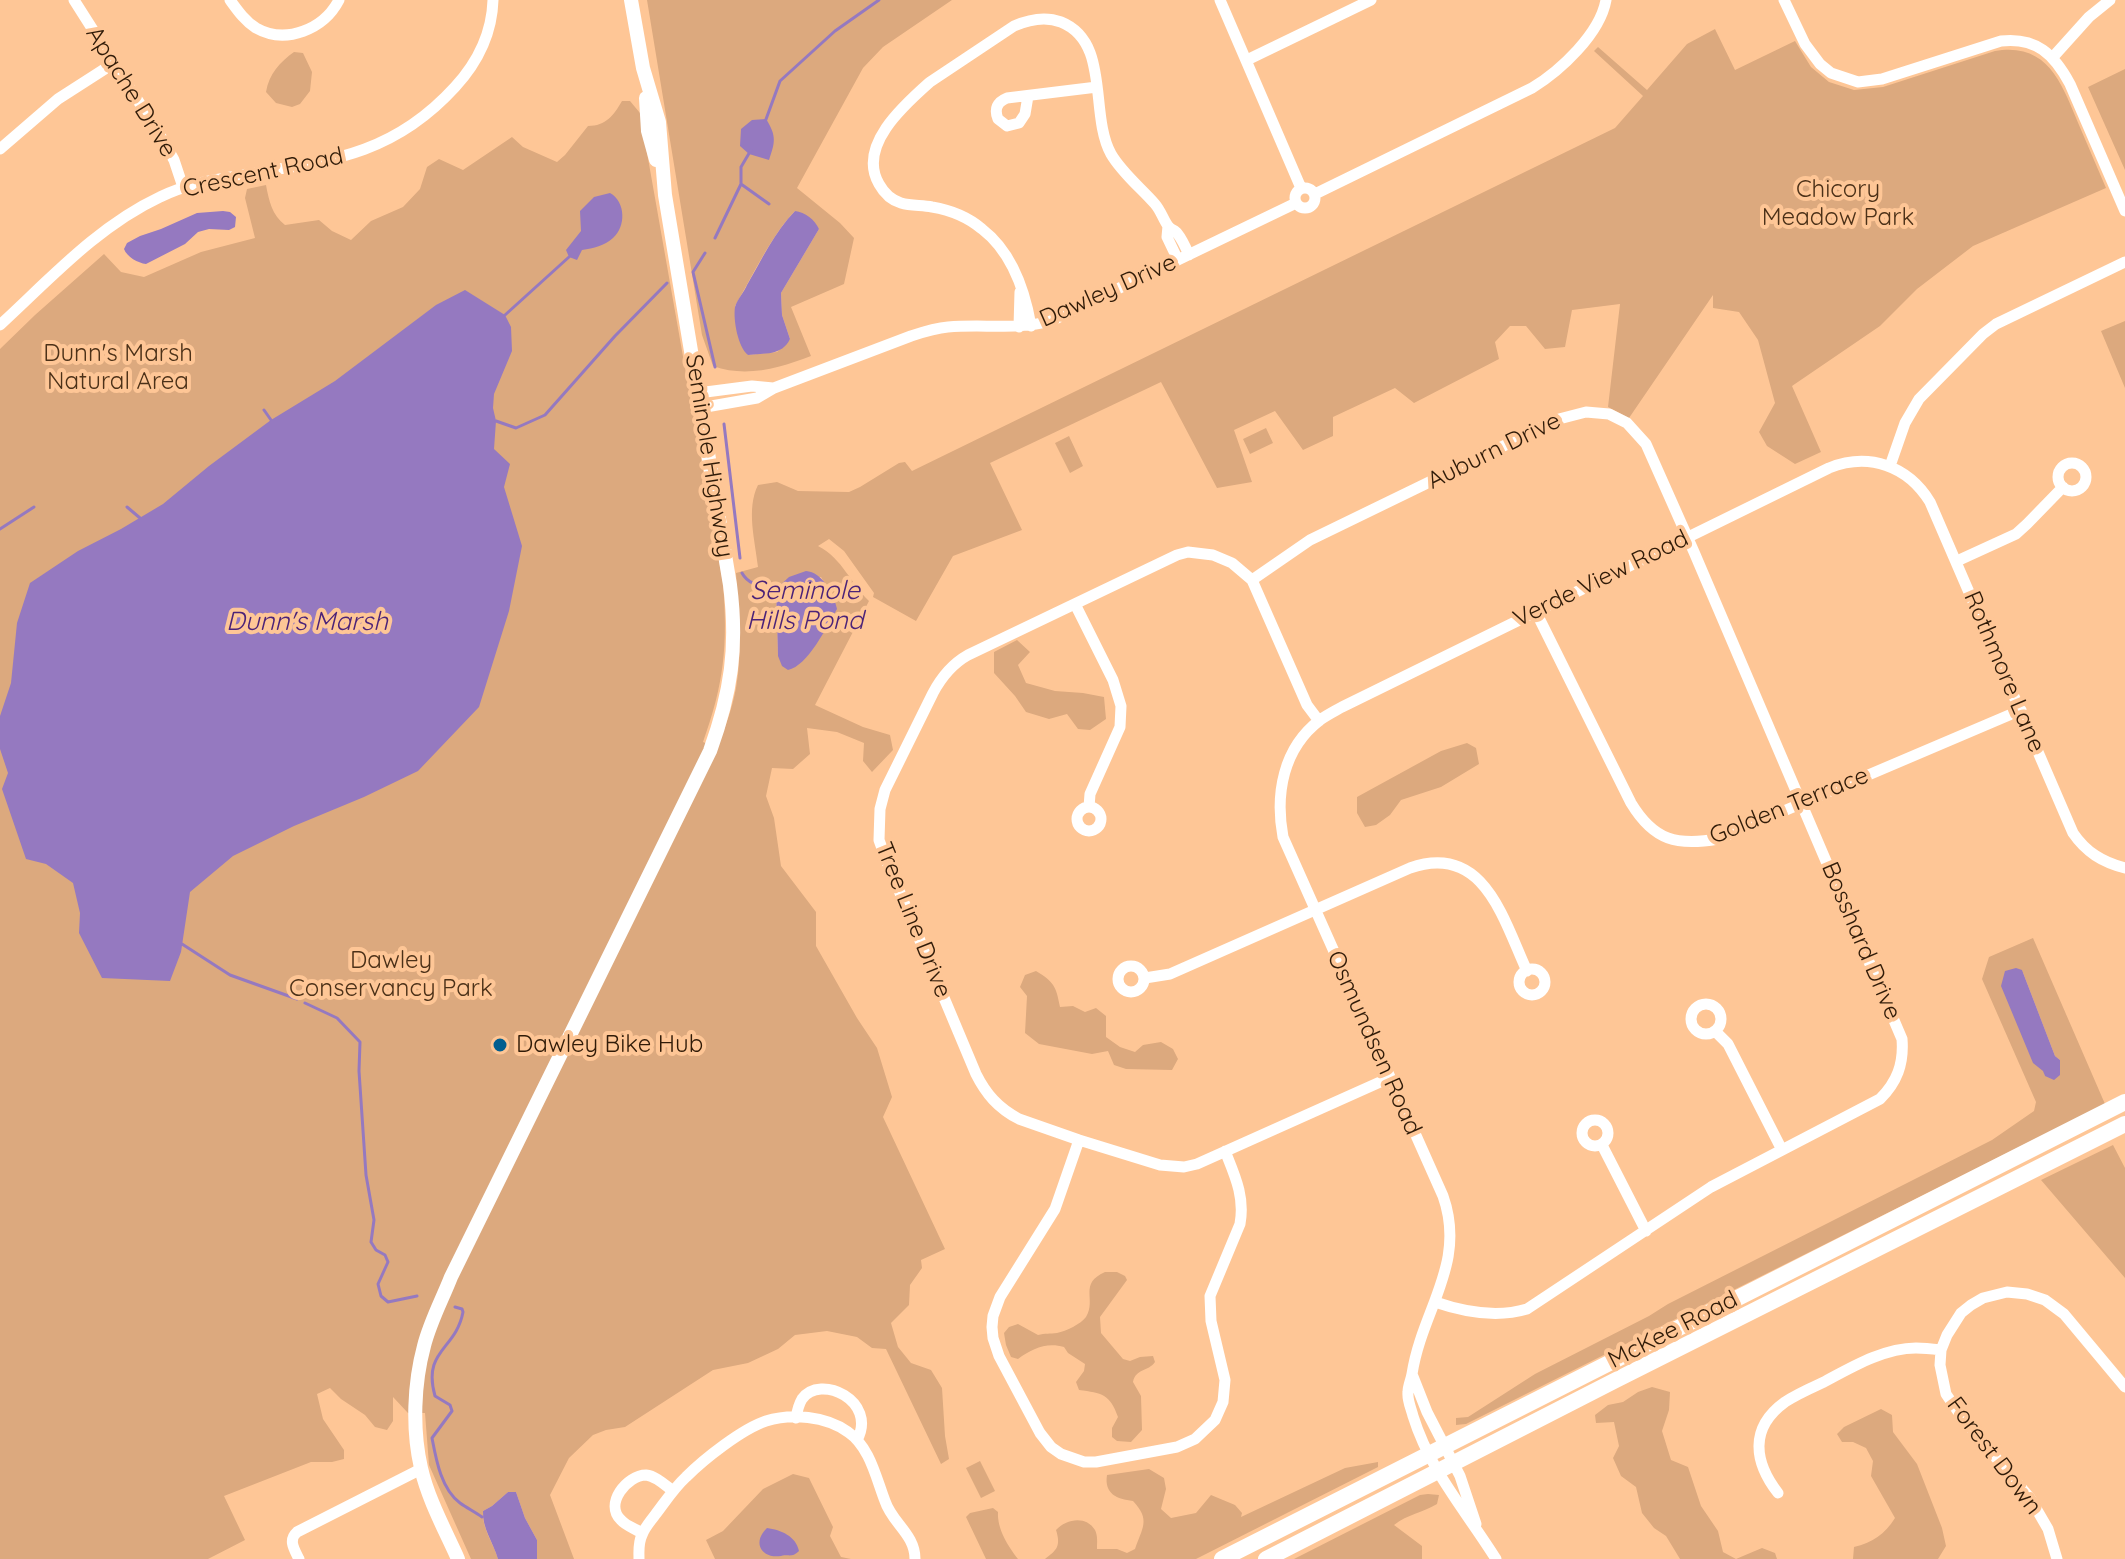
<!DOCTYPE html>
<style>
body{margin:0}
canvas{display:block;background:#fec696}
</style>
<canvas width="2125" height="1559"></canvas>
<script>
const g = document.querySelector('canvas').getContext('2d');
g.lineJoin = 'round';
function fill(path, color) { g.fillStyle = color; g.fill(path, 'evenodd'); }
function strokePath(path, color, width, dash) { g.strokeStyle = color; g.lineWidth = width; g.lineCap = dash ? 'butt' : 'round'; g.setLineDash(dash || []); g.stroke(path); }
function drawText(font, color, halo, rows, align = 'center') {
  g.font = font + ' Quicksand,sans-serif'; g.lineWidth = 8; g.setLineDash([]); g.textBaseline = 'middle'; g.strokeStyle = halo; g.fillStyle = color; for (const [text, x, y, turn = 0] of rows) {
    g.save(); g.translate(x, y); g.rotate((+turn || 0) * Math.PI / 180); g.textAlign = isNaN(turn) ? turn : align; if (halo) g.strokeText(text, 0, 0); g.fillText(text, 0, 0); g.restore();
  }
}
fill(new Path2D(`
 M647,0H952L883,47L863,68L797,188L840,223L854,238L844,284L791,307L811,356C780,368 746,378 713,366L702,335ZM795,211L819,229L781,293L782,315L790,339L777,352L748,355L735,306C752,277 772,234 795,211Z
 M1715,29L1735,70L1795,41L1811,67L1829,82L1854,90L1883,87L1995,51C2049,42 2062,85 2079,125C2088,146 2097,167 2106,188L1973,246L1917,289L1880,326L1792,386L1821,452L1795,464L1767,446L1759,432L1775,403L1758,340L1739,312L1713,308V295L1629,418L1608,407L1620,304L1572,310L1565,347L1545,349L1526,326H1510L1495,342L1499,359L1414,403L1395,388L1333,417V436L1303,450L1275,411L1234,430L1252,482L1217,488L1161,382L990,463L1022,530L953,556L916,621L873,597L874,593L844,551L829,539L818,546C843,559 850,583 869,601L815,705L863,727L890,735L893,750L872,772L863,761L864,743L837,732L807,728L810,754L793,769L772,768L766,796L774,818L781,866L816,912V946L857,1018L877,1048L892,1097L883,1117L945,1249L921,1260L922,1268L910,1285L909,1305L891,1323L898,1347L911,1363L931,1370L942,1388L945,1436L949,1459L941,1464L886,1349L872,1348L857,1337L827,1331L795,1335L778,1349L748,1363L713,1370L625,1427L606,1430L593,1435L569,1458L550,1495L574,1559H537V1540L525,1518L516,1492H508L492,1506L483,1511C482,1529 493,1542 498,1559H471L429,1465L425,1413H408L393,1397V1421L387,1430L375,1427L365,1415L341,1399L330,1388L317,1394L323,1419L344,1450V1459L332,1462H311L224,1496L245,1540L208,1559H0V349L35,315L104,254L121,272L144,277L201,252L255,238L245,198L247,189L266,185C269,201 272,215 285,225L319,220L332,231L351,240L371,221L403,207L420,189L427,167L439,159L463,170L512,137L523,147L557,162L565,155L588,126C606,126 614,115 622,101H630L640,113L723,583C728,645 724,684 703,742L717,748C725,728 732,709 736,688C743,650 738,611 736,573L758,567C755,540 746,509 758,485L777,482L798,491L849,492L860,487L899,463L905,462L912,471L1615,128L1643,96L1594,51L1598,47L1647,90L1687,44ZM821,577L829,591L778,656L776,589Z
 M294,52L303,53L312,72L310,91L300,104L292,107L276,103L266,92C269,74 280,62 294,52Z
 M2125,69V170L2088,87Z
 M2125,321V388L2101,331Z
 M1266,428L1273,443L1250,454L1243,439Z
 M1069,436L1083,466L1070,473L1055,443Z
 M1017,640L1030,652L1018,665L1026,683L1055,691L1083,693L1104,697L1106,719L1090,730L1078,729L1067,714L1049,719L1026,712L1015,696L994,673V652Z
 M1467,743L1476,748L1479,764L1441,787L1401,800L1390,815L1376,825L1365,827L1357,813V797L1441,751Z
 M2033,938L2105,1104L1466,1424L1456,1425V1418L1468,1417L1535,1374L1649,1316L1668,1304L1992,1140L2034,1111L2036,1102L1982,979L1989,957ZM2022,970L2055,1056L2060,1060L2045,1076Z
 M1036,971C1054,982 1056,986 1060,1007L1073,1006L1085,1012L1096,1008L1106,1016V1037L1120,1047L1135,1052L1143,1045L1161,1042L1173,1049L1178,1059L1172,1070L1126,1069L1114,1065L1108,1051L1092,1054L1039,1044L1025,1033L1027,996L1020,987L1025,975Z
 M2113,1145L2125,1168V1278L2041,1180Z
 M1105,1272H1117L1125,1276L1127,1280L1100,1317L1101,1333L1123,1359L1130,1361L1140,1357L1153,1356L1155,1362C1148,1372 1136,1368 1133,1382L1141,1396L1142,1430L1131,1442L1117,1441L1112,1437V1428L1118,1417C1110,1394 1102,1393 1079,1390L1076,1382L1084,1371L1085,1364L1068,1353L1064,1347C1046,1342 1032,1349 1018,1359L1011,1357L1006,1345L1004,1333L1009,1327L1018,1324L1038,1335C1045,1333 1050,1334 1057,1333C1066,1331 1081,1324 1086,1317C1097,1299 1078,1284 1105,1272Z
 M1652,1387L1670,1392L1669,1410L1662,1431L1671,1460L1688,1467L1701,1506L1718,1531L1723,1552L1736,1559L1762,1548L1775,1553L1777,1559H1680L1666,1536L1654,1528L1642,1513L1636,1487L1621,1476L1613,1458L1619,1446L1614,1422L1596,1423L1595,1415L1608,1405L1623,1402L1638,1392Z
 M1881,1409L1892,1415L1893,1432L1917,1464L1942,1528L1946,1546L1938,1559H1853L1854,1547C1872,1543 1885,1534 1895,1518L1871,1476L1873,1461L1866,1448L1853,1442H1842L1837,1434L1844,1427Z
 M980,1461L995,1491L981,1498L966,1468Z
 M1378,1462V1467L1196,1559H1045C1057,1550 1061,1546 1056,1530C1066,1519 1086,1515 1095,1530C1098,1536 1097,1543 1097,1549H1117L1127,1553L1135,1549C1142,1528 1151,1520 1133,1501C1117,1499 1104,1494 1107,1475L1149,1469L1164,1478L1166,1489L1161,1509L1171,1518L1196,1513L1211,1495L1235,1505L1242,1513L1241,1517L1345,1468Z
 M793,1474L809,1478L833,1527L830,1536L841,1557L851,1559H715L706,1540L723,1531L763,1489Z
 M1428,1494L1439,1495L1437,1504C1422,1513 1408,1514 1394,1525L1422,1546V1559H1294L1420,1495Z
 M993,1508L998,1512C997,1529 1008,1546 1018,1559H986L966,1517L970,1513Z`), '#dca97e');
fill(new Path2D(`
 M766,119C777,136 775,143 769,160L749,154L740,146L741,129L752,120Z
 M610,193C626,202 626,227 613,238C604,246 594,248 582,250L577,260L569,257L566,250L581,231L580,211L594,197Z
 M223,211L230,212L236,217L235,227L229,230L209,229L198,232L185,244L146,264C138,263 127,257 124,249L127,243L140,236L161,229L197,213Z
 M795,211C805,212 815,220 819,229L781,293L782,315L790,339C782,356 764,353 748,355C738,347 733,320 735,307C737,300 744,292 747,285C761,261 775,231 795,211Z
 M465,290L505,315L511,327L512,351L494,394L493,408L496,421L494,449L510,464L504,487L522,546L509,611L479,707L418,771L364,797L294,826L233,856L190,892L181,952L170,981L102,978L79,933L80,913L73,883L46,864L26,859L2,789L8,773L0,749V716L11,683L17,623L30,583L78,551L121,529L163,504L209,466L271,420L335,381L436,305Z
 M806,571C822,572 834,594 837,609C827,626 808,666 788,670L782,666L778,656L776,589L789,577Z
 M2016,968L2022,970L2055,1056L2060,1060V1075L2054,1080L2045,1076L2043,1071L2033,1063L2001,986L2005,971Z
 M508,1492H516L525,1518L537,1540V1559H498C493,1542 482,1528 483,1511L492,1506Z
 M767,1528C781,1530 796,1536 799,1551C792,1558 790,1554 781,1556C761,1559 752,1542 767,1528Z`), '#9579c0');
strokePath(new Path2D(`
 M765,122L780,81L835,31L879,0
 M741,184L769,204
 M715,238L741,184V167L751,150
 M705,253L693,272L715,367
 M505,315L569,257
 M264,410L271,420
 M496,421L516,428L545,415L615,336L667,283
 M724,424L740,558
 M127,507L140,518
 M0,529L34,507
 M742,573C749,586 763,586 776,589
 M182,944L230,975L297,999
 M305,1003L337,1018L360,1042L359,1071L366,1175L374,1220L371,1242L376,1250L385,1255L388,1262L378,1284L381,1296L388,1302L417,1296
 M455,1307L462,1309L463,1312C456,1350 422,1350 435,1396L450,1405L452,1411L432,1438C436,1459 441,1489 460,1503C467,1508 475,1512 482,1517`), '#9579c0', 3);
strokePath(new Path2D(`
 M74,0L163,140L174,160L183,187
 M230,0C238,11 245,21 256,28C286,45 324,29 339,0
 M1220,0L1301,188
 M1784,0L1805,44L1820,64L1831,73L1858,82L1882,79L2001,41C2036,37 2054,54 2070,84L2125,211
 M2053,57L2089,17L2110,0
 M1247,60L1371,0
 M1028,96L1025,114L1019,123L1007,126L998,119C994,109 997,102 1007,98L1097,87
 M0,149L58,99L114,63
 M1295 198a10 10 0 1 1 20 0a10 10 0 1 1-20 0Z
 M1315,194L1532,88C1560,71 1600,34 1606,0
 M1168,226L1167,237L1178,260
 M0,325C50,279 98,226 160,197C188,183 218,179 248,174C332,161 394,154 455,87C477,63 492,33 493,0
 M1031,326C1025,291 1012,252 982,229C969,218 950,210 932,207C922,205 911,206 901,203C891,200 884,193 879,184C857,146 904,105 930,82L1014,26C1030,19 1045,16 1061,22C1111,42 1089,114 1111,154C1122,173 1141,188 1155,204C1161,211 1163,219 1168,226C1172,231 1172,228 1177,233C1182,239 1186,248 1189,255
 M1019,327L1020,292
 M698,393L752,386L773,388
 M700,408L757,398L774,388L911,336C923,332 935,328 948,327C983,324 1016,330 1051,321L1296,203
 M2058 477a14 14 0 1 1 28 0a14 14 0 1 1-28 0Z
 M1890,466L1905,423L1919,399L1983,334L1996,324L2125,262
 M1957,561L2016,534L2027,524L2063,487
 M1252,580L1310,540L1559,419L1586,412L1609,414L1627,423L1646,444L1694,552L1902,1039C1904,1064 1897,1082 1880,1099L1711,1187L1527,1309C1497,1318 1464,1312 1435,1302
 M1075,604L1113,680L1121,706L1120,727L1090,794L1089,807
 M1536,612L1631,803C1654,841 1677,846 1718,839L2021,710
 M1319,721L1307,705L1252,580L1232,563L1213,555L1188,552L1177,555L968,655C952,664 942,676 933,693L885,790L880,809L879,840L887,862L976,1074C986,1094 998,1108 1019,1119L1079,1140L1160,1165L1184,1167L1197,1164L1389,1078
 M1077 819a12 12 0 1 1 24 0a12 12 0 1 1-24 0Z
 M1118 979a13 13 0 1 1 26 0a13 13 0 1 1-26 0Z
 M1519 982a13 13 0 1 1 26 0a13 13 0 1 1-26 0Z
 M1145,978L1170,974L1410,868C1484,842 1503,919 1527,971
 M1691 1019a15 15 0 1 1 30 0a15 15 0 1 1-30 0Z
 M1715,1031L1728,1044L1782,1150
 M1582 1133a13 13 0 1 1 26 0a13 13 0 1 1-26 0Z
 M1079,1140L1055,1209L1000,1297L993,1316L992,1327L993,1338L999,1356L1040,1433L1051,1447L1061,1454L1084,1462H1096L1177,1447L1195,1439L1215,1420L1223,1402L1225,1380L1211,1321L1210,1296L1240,1224C1245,1197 1235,1176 1225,1151
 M1602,1145L1646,1231
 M1412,1374L1427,1412L1460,1476L1476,1524
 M796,1418C797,1412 799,1404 802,1399C820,1373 878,1401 857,1440
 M1778,1493C1754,1462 1749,1428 1785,1402C1797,1394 1811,1388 1824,1382C1852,1367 1884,1348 1916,1348C1924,1348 1933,1349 1941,1350
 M642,1533C636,1529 626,1526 621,1520C604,1504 627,1475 646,1475C656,1476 665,1485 673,1491
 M299,1559C294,1549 288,1540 297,1532L421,1469
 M639,1559C639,1551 638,1543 642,1535C645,1527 650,1522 655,1515C665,1502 674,1488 686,1477C704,1459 742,1429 766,1421C791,1413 826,1416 848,1432C870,1447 876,1478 885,1501C892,1523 915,1534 915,1559
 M1496,1559C1466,1511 1430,1471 1413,1416C1411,1408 1407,1400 1408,1392C1408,1386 1411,1380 1412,1374C1422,1309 1467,1264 1443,1196L1283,837C1275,794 1283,748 1320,720C1327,715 1335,711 1342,707L1829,468C1869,452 1908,466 1930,502L2073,833C2086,852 2102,862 2125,868
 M2057,1559L2048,1529L2030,1498L1963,1419L1946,1394L1940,1365L1941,1350L1947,1335L1961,1313L1971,1305L1983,1298L2007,1292L2027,1294L2045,1300L2064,1314L2125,1387`), '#fff', 11);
strokePath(new Path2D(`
 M646,98L648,131L656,160
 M458,1559C445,1530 428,1499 421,1468C412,1429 414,1383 424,1346C430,1322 442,1300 451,1277L710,751C731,693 738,647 730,585L665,195L659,122L643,68L631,0`), '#fff', 14);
strokePath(new Path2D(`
 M1222,1559L2125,1102
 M1266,1559L1616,1380L2125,1124`), '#fff', 16);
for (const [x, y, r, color] of [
 [500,1045,8,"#025e8f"]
]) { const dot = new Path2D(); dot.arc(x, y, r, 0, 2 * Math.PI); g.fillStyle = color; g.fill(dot); strokePath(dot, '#fec696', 3); }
drawText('24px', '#301b08', '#fec696', [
 ["Apache Drive",131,92,58],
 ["Crescent Road",263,173,-12],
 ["Dawley Drive",1108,291,-24],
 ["Auburn Drive",1494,451,-26],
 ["Seminole Highway",709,456,81],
 ["Verde View Road",1601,579,-26],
 ["Rothmore Lane",2004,672,67],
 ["Golden Terrace",1789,806,-22],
 ["Tree Line Drive",913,920,68],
 ["Bosshard Drive",1861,941,67],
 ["Osmundsen Road",1374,1043,66],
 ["McKee Road",1673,1330,-27],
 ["Forest Down",1994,1456,53]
]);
drawText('24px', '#4c3118', '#fec696', [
 ["Chicory",1838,190],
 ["Meadow Park",1838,218],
 ["Dunn's Marsh",118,354],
 ["Natural Area",118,382],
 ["Dawley",391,961],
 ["Conservancy Park",391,989]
]);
drawText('24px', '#301b08', '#fec696', [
 ["Dawley Bike Hub",516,1045]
], 'left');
drawText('italic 26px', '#4c2378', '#fec696', [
 ["Seminole",805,591],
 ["Hills Pond",805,621],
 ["Dunn's Marsh",307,622]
]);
</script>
